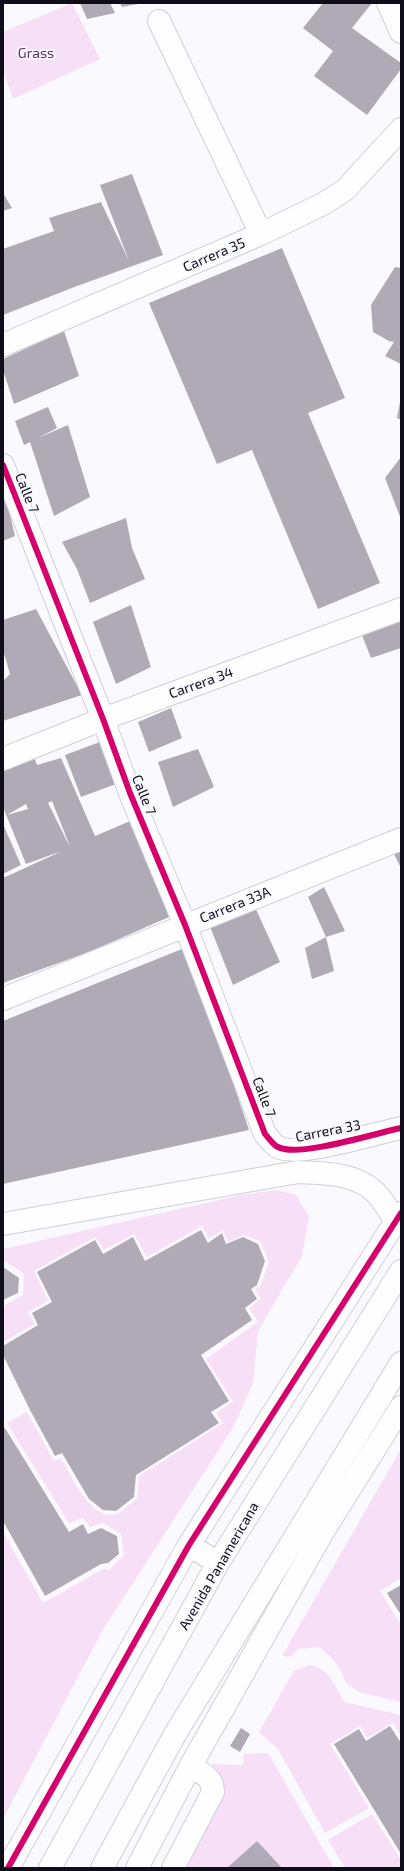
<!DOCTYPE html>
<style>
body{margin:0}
#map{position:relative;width:404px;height:1871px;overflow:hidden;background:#f9f9fe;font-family:"Exo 2",sans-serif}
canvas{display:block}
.frame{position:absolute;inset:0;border:4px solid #0e0d19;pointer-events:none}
</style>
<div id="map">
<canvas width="404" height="1871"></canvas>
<div class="frame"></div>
</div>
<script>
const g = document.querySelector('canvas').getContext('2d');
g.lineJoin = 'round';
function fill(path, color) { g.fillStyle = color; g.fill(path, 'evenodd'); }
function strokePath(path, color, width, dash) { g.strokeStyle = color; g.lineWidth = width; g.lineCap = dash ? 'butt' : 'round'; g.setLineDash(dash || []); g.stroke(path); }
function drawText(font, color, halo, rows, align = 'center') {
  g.font = font + ' "Exo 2",sans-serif'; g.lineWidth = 4; g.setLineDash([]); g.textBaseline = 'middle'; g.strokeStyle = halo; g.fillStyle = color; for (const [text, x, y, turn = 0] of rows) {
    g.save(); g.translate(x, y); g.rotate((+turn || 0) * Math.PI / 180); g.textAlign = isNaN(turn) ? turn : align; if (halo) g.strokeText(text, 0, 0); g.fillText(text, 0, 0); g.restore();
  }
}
fill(new Path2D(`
 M72,3L100,59L13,99L3,70V32Z
 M277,1190L296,1195L309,1217L302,1256L258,1331L253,1383L234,1426L101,1633L3,1819V1532L43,1603L103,1569L109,1570L124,1555L121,1534L103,1523L90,1527L83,1518L69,1523L7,1423L27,1412L54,1461L61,1458C71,1475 91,1522 116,1514C123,1511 131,1503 137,1499L139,1476L223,1423L216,1413L233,1401L206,1359L258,1322L249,1308L261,1299L255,1289L260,1287L269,1262L260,1241L243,1235L228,1242L223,1230L209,1239L202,1226L147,1257L134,1234L104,1250L95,1237L34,1271L48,1301L28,1312L35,1324L3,1342V1306L23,1295L24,1274L5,1261L3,1262V1249L241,1195Z
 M401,1449V1578L380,1591L401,1625V1702L359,1692L346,1683L340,1669L330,1656L319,1647L298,1649L291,1657L282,1656Z
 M309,1665C329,1667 335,1686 344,1702L401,1715V1736L393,1723L367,1738L360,1726L330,1744L369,1808L325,1833L278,1749L259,1732L294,1671Z
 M268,1753L334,1868H166L213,1764L243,1765L244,1754Z
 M372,1814L401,1860V1868H345L328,1840Z`), '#f7dff7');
fill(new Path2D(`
 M80,3H110L115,13L87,19Z
 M120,3H138V4L122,7Z
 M323,3H372L352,28L401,63V69L367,115L314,76L333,51L303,28Z
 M132,174L163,255L77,286L3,315V249L54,231L49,218L101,202L129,261L100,185Z
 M3,193L12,208L3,211Z
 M282,248L345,398L308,413L380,583L318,609L252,450L217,464L149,303Z
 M395,267L401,268V364L385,356L394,342L389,341L373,332L371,305Z
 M64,331L79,376L14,404L3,370V359Z
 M400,402H401V420L397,418Z
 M48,407L57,428L38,438L68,425L90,497L54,516L30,442L24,445L15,421Z
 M401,457V519L385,478Z
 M3,485L15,536L3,541Z
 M126,518L132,548L145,579L90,603L77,569L62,542Z
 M131,605L151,667L116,684L93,622Z
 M36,609L82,695L3,721V681L10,674L3,650V620Z
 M401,614V648L371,658L360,630Z
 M171,708L182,738L149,752L138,722Z
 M100,742L116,784L81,797L65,755Z
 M198,749L214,787L173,807L158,762Z
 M34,757L37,765L61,758L95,836L135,819L169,917L89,952L3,983V878L62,851L26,864L3,807V770ZM52,801L69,844V845L48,803ZM26,804L28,809L7,815Z
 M3,824L21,865L3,874Z
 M401,851V868L394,854Z
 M324,887L345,931L326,937L308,897Z
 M254,905L280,962L233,985L209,924Z
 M326,937L334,971L312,979L305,948Z
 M187,947L249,1130L3,1184V1021Z
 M201,1230L208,1243L222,1233L226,1244L243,1237L258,1244L265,1261L257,1285L251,1289L257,1299L245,1308L252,1320L201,1355L229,1401L211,1412L219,1423L136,1475L134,1497L116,1511L103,1510L89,1499L62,1453L55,1456L30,1410L3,1355V1346L38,1325L32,1313L52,1302L37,1272L95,1240L103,1254L133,1237L145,1261Z
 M3,1267L19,1278L18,1293L3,1300Z
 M5,1428L69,1532L83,1524L88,1534L101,1528L117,1536L119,1554L108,1563L101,1564L45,1596L3,1521V1429Z
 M401,1585V1615L387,1593Z
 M390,1726L401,1743V1854L334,1744L359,1729L366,1741Z
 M241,1728L250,1734L240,1752L230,1746Z
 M257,1841L282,1868H227Z`), '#b0aab6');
const minor = new Path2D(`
 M388,3L401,32
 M159,21L261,234
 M3,345L261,234L323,204L345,190L401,129
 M3,465L103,719L130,793L185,925L265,1134C269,1138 273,1145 278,1147C298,1158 376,1133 401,1128
 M3,759L103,719L401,609
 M3,999L401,839
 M3,1224L298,1172C325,1173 353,1173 374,1191C383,1199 389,1212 396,1221
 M8,1868L189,1545L401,1213
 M137,1868L190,1767L321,1535L401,1407
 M173,1868L213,1792C213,1777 202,1773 190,1767`);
const major = new Path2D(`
 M189,1545L218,1563
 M50,1868L218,1563L401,1271
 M102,1868L174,1736L401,1363`);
strokePath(minor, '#cfcfd8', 24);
strokePath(major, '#cfcfd8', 24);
strokePath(minor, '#fefeff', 22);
strokePath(major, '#fefeff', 22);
strokePath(new Path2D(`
 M3,465L103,719L130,793L185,925L265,1134C269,1138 273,1145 278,1147C298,1158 376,1133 401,1128
 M8,1868L189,1545L401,1213`), '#d6006c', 6);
drawText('14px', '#6b2d68', '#f8f8ff', [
 ["Grass",36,53]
]);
drawText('14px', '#0e0d19', '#f8f8ff', [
 ["Carrera 35",214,255,-23],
 ["Calle 7",27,493,68],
 ["Carrera 34",201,683,-20],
 ["Calle 7",144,795,68],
 ["Carrera 33A",235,905,-22],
 ["Calle 7",264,1097,69],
 ["Carrera 33",328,1131,-11],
 ["Avenida Panamericana",219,1566,-60]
]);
</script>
